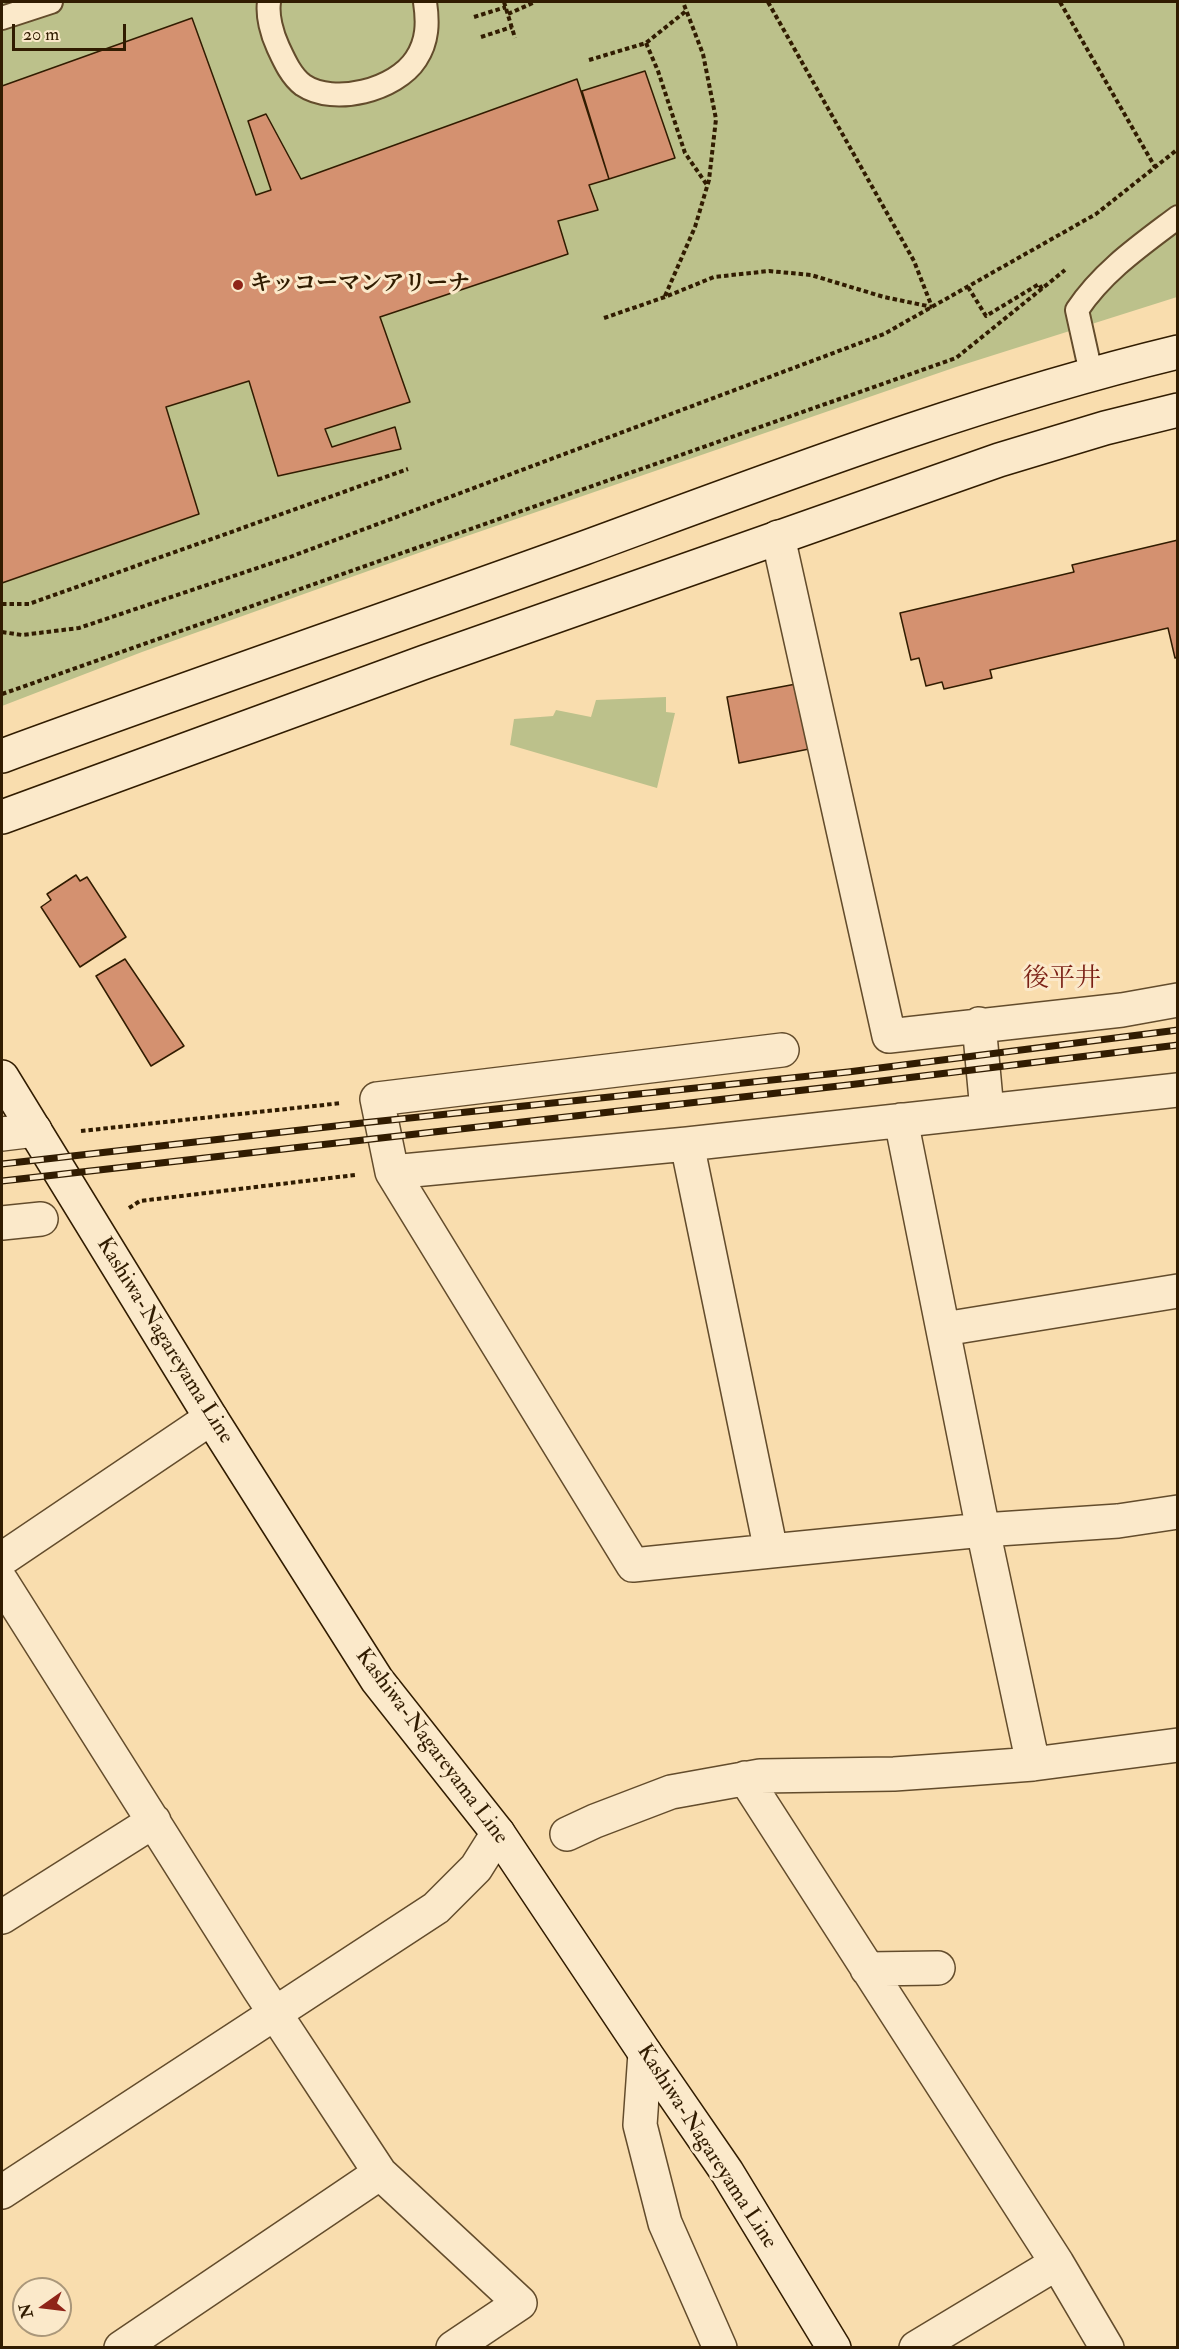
<!DOCTYPE html>
<meta charset="utf-8">
<style>
body{margin:0}
#map{position:relative;width:1179px;height:2349px;overflow:hidden;background:#f9ddae;font-family:"IM FELL Double Pica",serif}
canvas{display:block}
.frame{position:absolute;inset:0;border:3px solid #311c01;pointer-events:none}
.north{position:absolute;left:12px;top:2277px;width:60px;height:60px;box-sizing:border-box;background:#fbe9ca;border:2px solid #aa977a;border-radius:50%;rotate:256deg;font-size:16px;font-weight:700;line-height:24px;text-align:center;color:#311c01}
.north::after{content:'';display:block;margin:auto;width:21px;height:27px;background:#8f2418;clip-path:polygon(50% 0,100% 100%,50% 72%,0 100%)}
.scale{position:absolute;left:12px;top:24px;width:114px;height:27px;box-sizing:border-box;border:3px solid #311c01;border-top:0;padding-left:8px;font-size:18px;line-height:21px;white-space:nowrap;color:#311c01;-webkit-text-stroke:4px #fbe9ca;paint-order:stroke}
</style>
<div id="map">
<canvas width="1179" height="2349"></canvas>
<div class="frame"></div>
<div class="north">N</div>
<div class="scale">20 m</div>
</div>
<script>
const g = document.querySelector('canvas').getContext('2d');
g.lineJoin = 'round';
function fill(path, color) { g.fillStyle = color; g.fill(path, 'evenodd'); }
function strokePath(path, color, width, dash) { g.strokeStyle = color; g.lineWidth = width; g.lineCap = dash ? 'butt' : 'round'; g.setLineDash(dash || []); g.stroke(path); }
function drawText(font, color, halo, rows, align = 'center') {
  g.font = font + ' "IM FELL Double Pica","Noto Serif JP",serif'; g.lineWidth = 6; g.setLineDash([]); g.textBaseline = 'middle'; g.strokeStyle = halo; g.fillStyle = color; for (const [text, x, y, turn = 0] of rows) {
    g.save(); g.translate(x, y); g.rotate((+turn || 0) * Math.PI / 180); g.textAlign = isNaN(turn) ? turn : align; if (halo) g.strokeText(text, 0, 0); g.fillText(text, 0, 0); g.restore();
  }
}
fill(new Path2D(`
 M2,2H1177V297L956,367L438,546L142,652L2,706Z
 M666,697V712L675,713L657,788L510,745L514,719L553,716L556,710L591,717L596,700Z`), '#bcc18b');
const building = new Path2D(`
 M192,18L256,195L271,190L248,121L266,114L301,179L577,79L609,179L589,185L598,210L558,221L568,254L380,317L410,402L325,429L332,447L395,427L401,449L278,476L249,381L166,407L199,514L2,583V86Z
 M645,71L675,158L609,179L582,91Z
 M1178,540V657L1175,658L1168,628L990,670L992,678L944,689L942,682L926,686L919,658L911,660L900,613L1074,572L1072,565Z
 M796,684L809,749L739,763L727,697Z
 M76,875L80,881L87,877L126,937L80,967L41,907L51,900L47,894Z
 M125,959L184,1046L151,1066L96,976Z`);
fill(building, '#d49170');
strokePath(building, '#311c01', 1.5);
const lane = new Path2D(`
 M269,2C267,16 272,34 278,47C284,60 291,76 303,85C334,106 396,90 416,59C428,41 428,22 425,2
 M2,18L51,2
 M1091,373L1077,310C1103,271 1141,245 1178,217`);
const street = new Path2D(`
 M778,537L889,1036L1122,1010L1178,1000
 M979,1024L987,1111
 M901,1120L983,1530L1118,1521L1178,1512
 M2,1134L35,1130
 M687,1144L771,1551L983,1530L1033,1764
 M392,1172L687,1144L1178,1090
 M2,1223L41,1219
 M944,1329L1178,1291
 M771,1551L633,1565L392,1172L377,1099L782,1050
 M2,1559L211,1418
 M2,1582L259,1989L380,2173L520,2303L453,2348
 M745,1778L1057,2263
 M567,1834L595,1821L671,1792L760,1776L894,1774L966,1769L1033,1764L1178,1745
 M2,1917L154,1821
 M867,1969L938,1968
 M645,2053L640,2125L665,2223L720,2348
 M2,2192L436,1908L476,1868L498,1833
 M121,2348L380,2173
 M916,2348L1057,2263L1107,2348`);
const secondary = new Path2D(`
 M2,756C195,685 390,618 584,548C780,476 975,401 1178,352
 M2,817L425,662L999,460L1105,428L1178,410
 M2,1077L211,1418L377,1680L498,1833L645,2053L727,2172L834,2348`);
strokePath(lane, '#634c2c', 26);
strokePath(street, '#634c2c', 36);
strokePath(secondary, '#311c01', 36);
strokePath(new Path2D(`
 M504,2L515,38
 M768,2L914,261L932,307
 M1060,2L1155,167
 M508,14L535,2
 M474,17L506,7
 M481,37L512,27
 M646,43L658,71L685,153L707,185
 M589,60L646,43L686,11
 M968,287L986,316L1039,284L1042,289
 M665,296L695,227L709,180L716,119L703,54L683,2
 M604,318L665,297L714,277L769,271L811,275L884,297L932,307
 M2,604H29L408,469
 M2,632L22,635L79,628L290,557L884,334L1096,214L1178,149
 M2,694L956,358L1065,270
 M81,1131L342,1103
 M129,1208L140,1201L355,1175`), '#311c01', 4, [4.5, 3]);
strokePath(lane, '#fbe9ca', 22);
strokePath(street, '#fbe9ca', 33);
strokePath(secondary, '#fbe9ca', 33);
const rail = new Path2D(`
 M2,1164L362,1123L848,1072L1178,1030
 M2,1181L848,1085L1178,1045`);
strokePath(rail, '#311c01', 7);
strokePath(rail, '#fbe9ca', 4.5, [14]);
for (const [x, y, r, color] of [
 [238,285,6,"#8f2418"]
]) { const dot = new Path2D(); dot.arc(x, y, r, 0, 2 * Math.PI); g.fillStyle = color; g.fill(dot); strokePath(dot, '#fbe9ca', 2); }
drawText('bold 22px', '#311c01', '#fbe9ca', [
 ["キッコーマンアリーナ",250,285]
], 'left');
drawText('22px', '#311c01', '#fbe9ca', [
 ["Kashiwa-Nagareyama Line",164,1341,58],
 ["Kashiwa-Nagareyama Line",431,1747,53],
 ["Kashiwa-Nagareyama Line",706,2147,57]
]);
drawText('26px', '#7a1f14', '#fbe9ca', [
 ["後平井",1062,980]
]);
</script>
